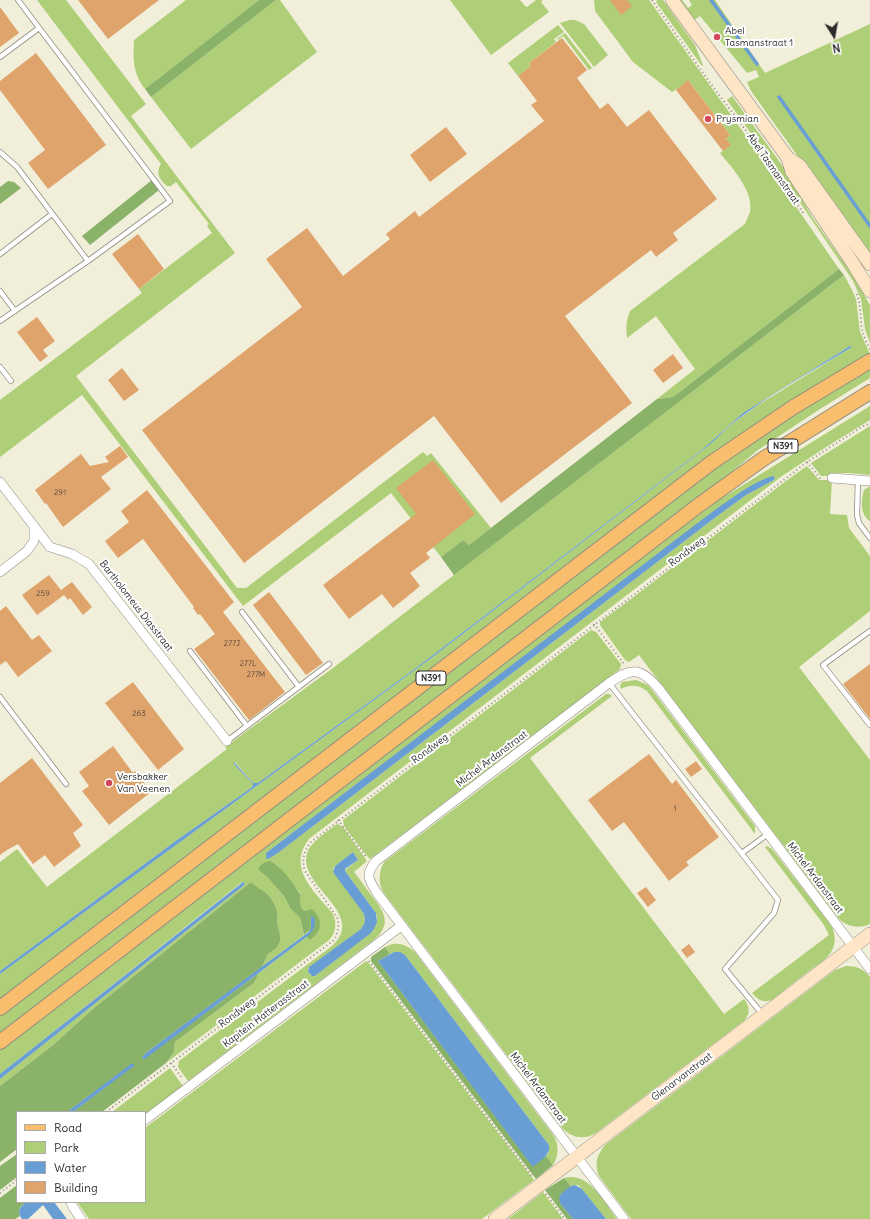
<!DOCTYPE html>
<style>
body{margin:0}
#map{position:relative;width:870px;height:1219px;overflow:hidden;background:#f1eeda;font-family:Delius,sans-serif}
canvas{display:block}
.legend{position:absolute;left:16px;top:1111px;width:130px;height:92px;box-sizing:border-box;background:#fff;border:1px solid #aaa;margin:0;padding:5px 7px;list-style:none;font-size:12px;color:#2b2b2b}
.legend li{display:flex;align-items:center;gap:8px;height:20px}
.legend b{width:20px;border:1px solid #aaa}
.north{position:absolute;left:814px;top:16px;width:40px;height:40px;-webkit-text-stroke:3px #fff;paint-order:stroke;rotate:169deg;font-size:11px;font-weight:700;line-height:16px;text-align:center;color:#2b2b2b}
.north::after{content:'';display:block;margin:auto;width:14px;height:18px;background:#2b2b2b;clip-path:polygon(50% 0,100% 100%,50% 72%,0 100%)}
</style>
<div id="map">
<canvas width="870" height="1219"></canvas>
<ul class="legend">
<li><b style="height:5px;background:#f9be6d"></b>Road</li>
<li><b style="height:11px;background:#aecf77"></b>Park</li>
<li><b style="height:11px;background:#699ed5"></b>Water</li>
<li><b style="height:11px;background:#dfa46c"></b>Building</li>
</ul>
<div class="north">N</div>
</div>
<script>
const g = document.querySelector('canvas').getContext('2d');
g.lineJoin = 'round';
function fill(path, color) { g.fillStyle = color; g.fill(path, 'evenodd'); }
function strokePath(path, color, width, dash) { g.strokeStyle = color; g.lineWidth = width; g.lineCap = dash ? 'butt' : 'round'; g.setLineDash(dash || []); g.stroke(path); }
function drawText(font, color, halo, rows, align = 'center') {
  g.font = font + ' Delius,sans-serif'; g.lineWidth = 4; g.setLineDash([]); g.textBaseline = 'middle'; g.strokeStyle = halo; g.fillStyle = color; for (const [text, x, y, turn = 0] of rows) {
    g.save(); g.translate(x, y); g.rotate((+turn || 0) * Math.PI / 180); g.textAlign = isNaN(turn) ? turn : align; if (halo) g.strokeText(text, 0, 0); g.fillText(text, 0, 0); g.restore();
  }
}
fill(new Path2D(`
 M37,0H66L146,104L131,116L235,253L76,376L237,588H246L423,452L427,456L431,453L491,528L469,545L463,540L441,557L391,493L243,606L82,395L0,457V400L142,293L139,289L212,233L207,226L209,224L176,182L171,186H167C160,180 155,173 161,164Z
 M186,0H259L145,89C133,74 133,59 134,40Z
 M276,0H280L317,52L191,149L151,97Z
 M450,0H520L525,6L527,7L536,0H543L541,2L549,12L491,55Z
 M594,0H649L781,185L839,269L673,397L657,399L695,369L656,316L627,338C626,327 626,321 630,311L745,224C746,220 749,216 750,212C754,191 732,168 720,153L730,145L726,139L730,135L689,81L672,92L633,62L595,11Z
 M657,0H663L695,45L703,65L702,66L656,2Z
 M678,0H682L688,8L692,5L689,0H715L765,73L870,24V257L751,91L747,82L759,77L756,70L747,73L700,16L694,20Z
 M570,20H575L584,24L608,55L594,67L560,23Z
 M558,25L564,32L554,39L556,42L529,63L531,66L518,76L508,63Z
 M565,33L592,68L589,70L563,36L558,40L557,39Z
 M732,96L782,165L812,217L851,273L870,305V343L865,329L861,299L853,281L793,192L727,100Z
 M844,275L851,288L856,299L860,332L870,354L813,387L746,431L665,490L0,1000V974L430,659L708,446L732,424L758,405L852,347L850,346L743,413L703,449L416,668L258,783H253L235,762L234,764L253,784V786L251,788L177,840L0,971V862L17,849L47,887L227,749L225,747L333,668Z
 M870,368V378L817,411L758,450L700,498L0,1033V1016L693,484C750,443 809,404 870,368Z
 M870,406V420L823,449L782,476L309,839C286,868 315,892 333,914C337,924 336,933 329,940L166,1063L174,1052L175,1042L254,983L259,973L306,937L310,940L306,911L302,909L300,902L301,894L277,865L258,870L267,877L284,896L290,908L300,918L304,935L262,967L268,954C272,951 277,949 279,944C283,937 277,928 277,920C277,917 278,914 277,911C276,907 274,903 272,900C266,891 258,889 251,882L94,1008L53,1045L0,1086V1079L243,886L245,883L242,882L0,1074V1050L440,713L596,592L719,500ZM773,476L775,479L774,480L746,495L712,520L278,853L270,858L266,853L714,512L755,484Z
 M870,426V475L849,473H832V476H821L811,463Z
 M807,466L819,480H832L830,514L847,515L849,528L870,556V611L799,667L870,760V924C859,929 849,927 840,920L639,655L629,662L625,660L600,625V622L619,608L786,481Z
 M870,486V521C860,515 861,501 864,490Z
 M591,630L596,632L621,664L620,669L370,859L366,855L344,826L343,820Z
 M636,680L648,685L653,691L755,826V834L647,691C639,685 630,684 621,689L620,686L622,682Z
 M606,694H609L612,696L530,758L724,1014L744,999C749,1006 751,1012 745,1020L596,1133C585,1140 572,1138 563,1129L383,892C378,881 379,872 384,862Z
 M337,824L343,827L367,861L354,872C360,879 365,887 371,895C383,910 393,923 375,939L188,1081L178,1067L179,1061L332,946C370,912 290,883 309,849C315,839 328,831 337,824ZM353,852L358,860L345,870V871L376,913L377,918L373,931L315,976L309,974L308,969L361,929L365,922L364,914L333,869L335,866Z
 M767,846L772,849L831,925C836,934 836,944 831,952C826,960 817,965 809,971C797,980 784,990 772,1000C763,1003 758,1000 752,993L829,935L824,925L765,847Z
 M392,944C402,943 408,946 415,952L554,1136C559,1145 559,1156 553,1165L546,1156L548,1154L549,1145L405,955L394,952L390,954L385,947Z
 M366,961L368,962L534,1180L482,1219H89L77,1202H145V1128Z
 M846,966C856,966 864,969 870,977V1219H631L599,1176C594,1164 597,1155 605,1145L835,970Z
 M170,1068L183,1086L145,1114V1112H112Z
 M569,1177C591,1175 605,1203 617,1219H606L580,1187L578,1185L571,1186L564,1178Z
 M543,1192L563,1219H508Z`), '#aecf77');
fill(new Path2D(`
 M259,0H276L151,97L145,89Z
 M152,180L159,190L90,245L82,236Z
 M8,181L14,182L21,188L0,204V187Z
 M839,269L844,275L454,575L441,557L463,540L469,545L657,399L673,397Z
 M270,861C284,868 292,883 301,895L300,902L302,909L306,911L312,909C323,920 323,930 310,940L306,937L314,929V916L311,917L310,930L304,935L300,918L290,908L284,896L267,877L258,870C260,864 264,862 270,861Z
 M251,882C258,889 267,891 272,900C274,903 276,907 277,911C278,914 277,917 277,920C277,928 283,937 279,944C277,949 272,951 268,954L262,967L147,1052L142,1057L144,1059L259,973L254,983L175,1042L174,1052L166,1063L102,1112H73L133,1066L132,1064L67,1112H17V1149L0,1162V1086L53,1045L94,1008Z
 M385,947L390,954L378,961L533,1166L546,1156L553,1165L536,1179L371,961V957Z
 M17,1154V1177L0,1190V1166Z
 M564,1178L571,1186L560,1195V1203L573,1219H567L545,1190Z
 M17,1185V1202H26C21,1206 17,1210 20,1216L15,1219H0V1198Z`), '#8ab268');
fill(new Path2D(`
 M850,346L852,347C812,371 770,394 733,423C724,430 717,439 708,446L430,659L0,974V971L177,840L251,788L253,786V784L234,764V762L253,783H258L416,668L703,449L743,413Z
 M773,476L775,478L774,480L746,495L712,520L278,853L270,858L266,859V853L691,528C713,512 748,483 773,476Z
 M353,852L358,860L345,869V871L376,913L377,922L374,929L371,933L315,976H312L308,972L309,967L361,929L365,922L364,914L333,872L335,866Z
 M243,882L245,883L243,886L0,1079V1074Z
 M311,916L314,917C316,925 314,930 309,935L145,1059H143L142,1057L147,1052L310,931L311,926Z
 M394,952H400L405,955L549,1145C551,1155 540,1161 533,1167L378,961Z
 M131,1064H134V1066L73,1112H67Z
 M575,1185L582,1189L606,1219H573L560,1203L559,1197C562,1192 569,1186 575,1185Z
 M26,1202H54L67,1219H53L43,1205L28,1219H22C16,1212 20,1207 26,1202Z`), '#699ed5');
strokePath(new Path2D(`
 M711,0L757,64
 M779,97L870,226`), '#699ed5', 3.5);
fill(new Path2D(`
 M78,0H159L108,39Z
 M610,0H627L632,6L621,15Z
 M0,7L19,33L0,47Z
 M562,38L587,70L577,78L600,109L608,103L627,127L649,110L717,199L673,233L678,240L656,257L651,250L565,316L632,403L501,503L434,416L244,563L142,430L302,307L266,259L307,228L343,276L390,239L386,234L415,211L419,217L544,121L531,105L537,101L518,76L531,66L529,63Z
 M36,53L106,145L48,189L28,163L45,150L0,90V81Z
 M688,80L730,135L726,139L731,145L723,151L676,90Z
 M446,127L467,154L430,182L410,155Z
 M138,234L164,269L139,289L112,254Z
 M37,317L55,341L43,350L48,356L40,362L17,332Z
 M673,354L683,368L663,383L653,370Z
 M122,368L139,390L124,401L108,380Z
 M120,446L128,457L101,477L111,489L63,527L46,503L45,504L35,490L81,454L90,466L109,462L105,457Z
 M433,460L475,514L426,553L430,558L410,573L420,586L413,592L393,608L382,594L349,619L323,585L416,514L396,488Z
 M147,490L234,602L223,612L285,692L249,720L194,649L215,634L200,614L198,615L193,608L194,607L143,539L118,558L105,541L129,522L121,511Z
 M49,575L61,590L72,582L92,607L83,615L70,598L68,600L64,595L37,615L22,595Z
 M269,592L323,663L306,675L253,605Z
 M6,606L32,640L39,635L52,651L18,677L6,661L0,665V611Z
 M870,664V719L843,684Z
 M133,682L184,749L158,770L105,703Z
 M113,746L133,773L135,771L151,792L109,825L82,791L89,786L79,772Z
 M649,754L672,784L676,780L719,837L686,862L689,865L669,881L624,822L612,831L588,800Z
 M32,758L83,825L73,833L81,846L54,867L45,855L33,864L18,844L7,850L0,855V783Z
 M696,761L702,769L691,777L685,769Z
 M646,887L656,900L648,907L637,893Z
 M689,944L695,952L687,958L681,950Z`), '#dfa46c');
const lane = new Path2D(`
 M0,57L39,28
 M0,152L17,167L88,261L170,201L18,0
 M0,254L52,214
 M0,291L15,311
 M0,321L88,261
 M0,367L11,381
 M858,479L857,515L859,523L870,538
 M242,612L299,687
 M870,631L823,665L870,725
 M190,651L247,726
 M609,683L778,900L774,913L725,969L763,1015
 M0,697L66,784
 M227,741L329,664
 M742,853L768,834`);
const street = new Path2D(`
 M832,478L870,481
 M0,482L50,547L72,554L89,564L227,741
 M0,572L27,551L34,541V527
 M145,1120L401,926
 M71,1202L73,1207L81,1219
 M624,1219L377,893C368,879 365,874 376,861L609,683C632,667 640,667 659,689L870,969`);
const secondary = new Path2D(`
 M672,0L788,158L800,166L870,264
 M788,158L792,172L854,265L870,291
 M495,1219L870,934`);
const primary = new Path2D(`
 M0,1008L711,463L792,408L870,361
 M0,1042L699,505L763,459L870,392`);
strokePath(lane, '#8e8c82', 6);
strokePath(street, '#8e8c82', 10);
strokePath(secondary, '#8e8c82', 14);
strokePath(primary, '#8e8c82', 16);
strokePath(new Path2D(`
 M652,0L708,80L750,136L804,214
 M857,294C861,306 860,317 862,329C863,336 867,343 870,349
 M807,462L820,478H823
 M594,624L624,664
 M338,820L366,857
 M369,961L532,1176
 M171,1063L183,1079
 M106,1112L334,940C338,932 339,927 338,919L305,871C301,859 304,852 311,842L772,489L807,462L860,428L870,423
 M0,1193L17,1180
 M546,1194L565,1219`), '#8e8c82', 2, [1, 3]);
strokePath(lane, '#fff', 4.5);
strokePath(street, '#fff', 9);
strokePath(secondary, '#fde5c5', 13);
strokePath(primary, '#f9be6d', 14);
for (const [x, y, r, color] of [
 [717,37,4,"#d1495b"],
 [708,119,4,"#d1495b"],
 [109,783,4,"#d1495b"]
]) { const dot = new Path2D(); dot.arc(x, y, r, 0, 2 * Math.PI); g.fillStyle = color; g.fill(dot); strokePath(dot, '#fff', 1.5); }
drawText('8px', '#58493b', null, [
 ["291",60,493],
 ["259",43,594],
 ["277J",232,644],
 ["277L",248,664],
 ["277M",256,675],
 ["263",139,714],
 ["1",675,809]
]);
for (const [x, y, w] of [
 [783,446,30],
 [431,678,30]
]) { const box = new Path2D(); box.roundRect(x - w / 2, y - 7, w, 14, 3); g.fillStyle = '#fff'; g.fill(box); strokePath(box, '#2b2b2b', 1); }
drawText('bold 9px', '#2b2b2b', null, [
 ["N391",783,446],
 ["N391",431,678]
]);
drawText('10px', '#2b2b2b', '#fff', [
 ["Abel",725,31],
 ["Tasmanstraat 1",725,43],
 ["Prysmian",716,119],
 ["Versbakker",117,777],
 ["Van Veenen",117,789]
], 'left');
drawText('10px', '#2b2b2b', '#fff', [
 ["Abel Tasmanstraat",773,169,55],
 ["Rondweg",687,552,-37],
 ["Bartholomeus Diasstraat",136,606,52],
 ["Rondweg",430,749,-37],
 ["Michel Ardanstraat",492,759,-37],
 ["Michel Ardanstraat",815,878,53],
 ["Rondweg",237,1013,-37],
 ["Kapitein Hatterasstraat",266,1014,-37],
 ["Glenarvanstraat",682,1077,-37],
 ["Michel Ardanstraat",538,1088,53]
]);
</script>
